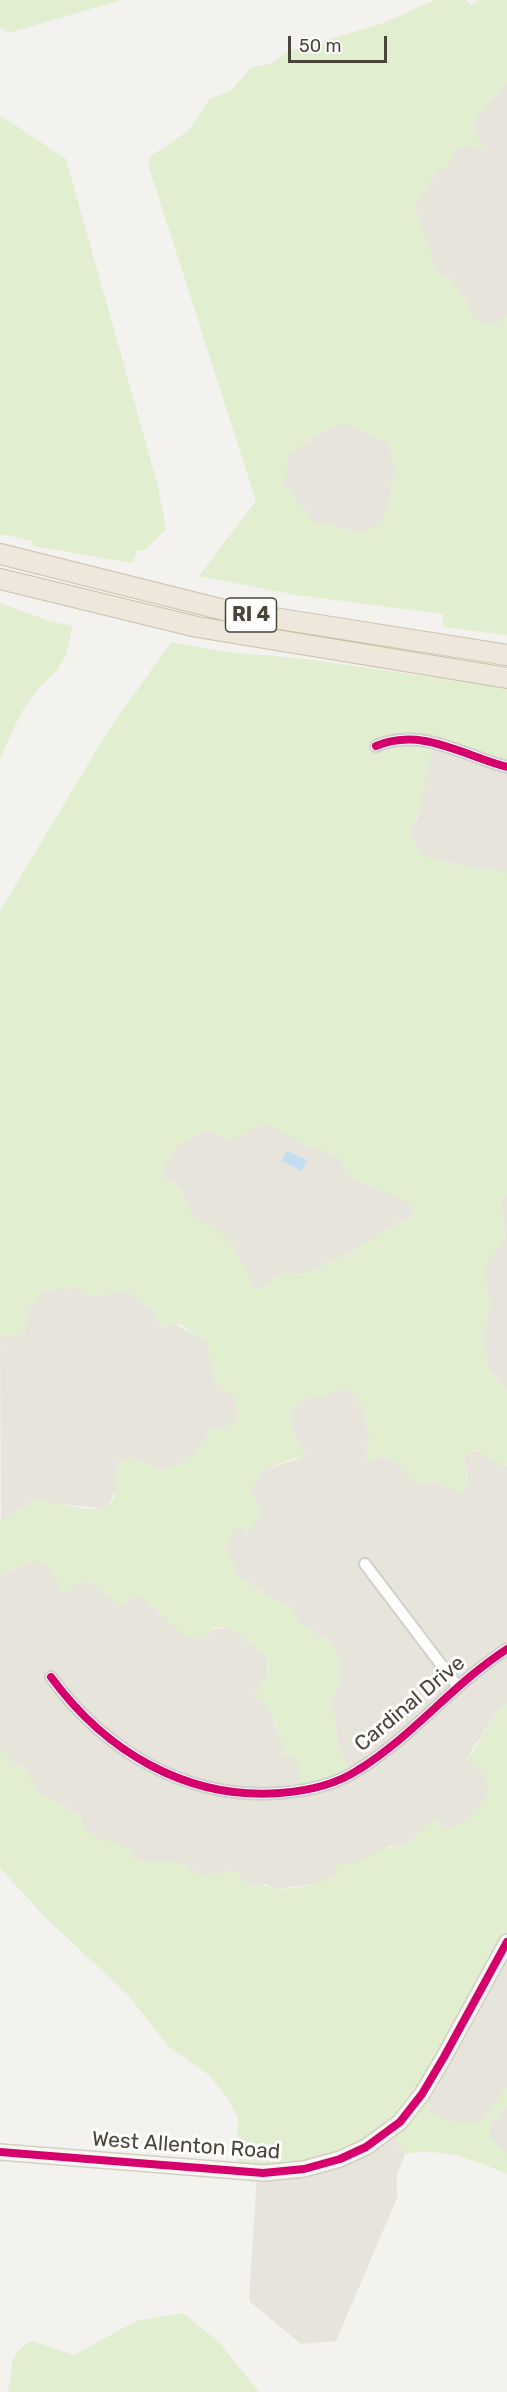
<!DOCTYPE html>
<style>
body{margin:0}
#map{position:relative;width:507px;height:2392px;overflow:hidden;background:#f4f2ee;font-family:Rubik,sans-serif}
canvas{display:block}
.scale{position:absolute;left:288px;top:36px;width:99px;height:27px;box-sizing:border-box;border:3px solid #4b4439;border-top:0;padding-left:8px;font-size:18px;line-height:21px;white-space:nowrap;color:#4b4439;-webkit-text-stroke:4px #fff;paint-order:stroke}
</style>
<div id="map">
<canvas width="507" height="2392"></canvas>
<div class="scale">50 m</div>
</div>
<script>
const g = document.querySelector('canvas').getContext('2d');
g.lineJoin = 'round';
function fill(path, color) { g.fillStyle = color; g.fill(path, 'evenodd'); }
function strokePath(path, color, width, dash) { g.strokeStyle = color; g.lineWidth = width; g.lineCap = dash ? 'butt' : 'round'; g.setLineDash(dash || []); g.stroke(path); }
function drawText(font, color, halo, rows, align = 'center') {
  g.font = font + ' Rubik,sans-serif'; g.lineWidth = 6; g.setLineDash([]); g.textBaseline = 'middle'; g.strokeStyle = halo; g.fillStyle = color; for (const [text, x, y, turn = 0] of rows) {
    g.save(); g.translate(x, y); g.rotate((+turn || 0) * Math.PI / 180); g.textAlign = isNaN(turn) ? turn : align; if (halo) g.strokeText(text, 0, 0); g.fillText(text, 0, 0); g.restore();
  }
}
fill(new Path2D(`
 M507,83V315L496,324L484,325L471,315L464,296L448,279L437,272L414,208L436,171L447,168L456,148L470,145L486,148L473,133L475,118Z
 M346,423L389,444L395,471L386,513L380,524L363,532L314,523L284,484L288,455L331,427Z
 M433,748L507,771V874L492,868L482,870L426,857L419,851L410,833L418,816L423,784Z
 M267,1122L301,1143L339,1156L349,1178L399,1197L412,1206L414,1215L338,1259L303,1274L286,1272L257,1290L242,1268L184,1204L182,1189L164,1177L161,1170L177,1146L206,1130L231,1140Z
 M507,1193V1391L489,1369L483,1342L490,1305L484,1266L505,1239L501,1199Z
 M75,1287L90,1297L127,1291L156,1313L207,1342L214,1380L235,1398L238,1422L210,1431L199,1449L182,1464L161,1471L133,1457L106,1509L61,1504L1,1520L0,1337L25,1333L24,1317L44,1291Z
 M346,1389L361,1402L370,1440L366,1452L378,1458H390L420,1486L436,1482L460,1492L468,1480L464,1456L476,1450L507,1467V1703L500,1708L466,1759L484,1773L490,1790L484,1802L462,1823L447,1829L434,1820L403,1846H390L351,1866L334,1865L338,1874L326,1882L277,1889L265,1884L254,1887L244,1882L238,1871L198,1876L181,1862H137L127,1848L92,1836L82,1825L81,1817L38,1792L25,1769L13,1762L0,1747V1575L29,1562L41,1560L51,1567L65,1595L73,1585L87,1581L121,1605L131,1598H144L182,1634L228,1627L267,1655V1705L281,1739L283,1755L350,1771L338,1747L335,1716L331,1706L340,1679L330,1641L298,1623L293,1610L241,1579L225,1548L233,1527L241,1525L245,1535L252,1490L259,1473L305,1456L290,1423L292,1408L302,1400Z
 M507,1937V2085L490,2113L481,2122H452L429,2112L425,2089Z
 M507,2106V2155L490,2138V2123Z
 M391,2130L405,2154L397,2175V2198L336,2341L301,2344L249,2301L257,2174Z`), '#e7e4dc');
fill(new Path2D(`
 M0,0H121L9,33L0,27Z
 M435,0H465L471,5L478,0H507V83L475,118L473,133L487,148L470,145L456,148L447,168L436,171L414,208L437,272L448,279L464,296L471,315L484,325L496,324L507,315V635L443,627V614L296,595L199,576L256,501L148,164L151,156L188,131L210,99L232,90L251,67L271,64L286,52L381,24ZM346,424L389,444L395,471L386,513L380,524L363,532L314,523L284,484L288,455L331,427Z
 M0,115L66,159L158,486L166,529L145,550L137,551L132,563L32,546V541L0,534Z
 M0,603L49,621L73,626L66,655L58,669L38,689L21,713L0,758Z
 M171,642L225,652L299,658L507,688V771L456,752L433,748C425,776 423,808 410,833L419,851L426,857L482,870L492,868L507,874V1193L501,1199L505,1239L484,1266L490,1305L483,1342L489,1369L507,1391V1467L475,1450L464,1456L468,1485L460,1492L436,1482L420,1486L390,1458H378L368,1462L366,1452L370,1440L361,1402L347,1389L302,1400L292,1408L290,1423L305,1456L291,1459L259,1473L252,1490L262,1512L245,1536L241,1526L233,1527L234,1532L230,1536L225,1548L241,1579L293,1610L298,1623C345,1648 349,1655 331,1706L335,1716L338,1747L350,1771L301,1789L297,1759L283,1755C280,1731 274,1709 253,1697L268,1673L267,1655L228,1627H215L202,1640L182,1634L144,1598H131L121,1606L87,1581L73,1585L65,1596C44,1552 43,1555 0,1575V1520L35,1500L86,1509H106L115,1496L117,1464L133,1457L161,1471L182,1464L199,1449L210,1431L238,1422L235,1398L214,1380L207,1342L180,1324L161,1327L156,1313L127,1291L90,1297L75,1287L44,1291L24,1316L25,1333L0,1337V911L106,734ZM267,1123L301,1143L339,1156L349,1178L399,1197L412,1206L414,1215L338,1259L303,1274L286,1272L257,1290C249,1278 234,1244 227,1237C206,1216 189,1227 182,1189L164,1177L161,1170L177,1146L206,1130L231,1140Z
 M507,1703V1937L425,2089L429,2112L452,2122H481L490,2113L507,2085V2106L490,2123V2137L507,2155V2174C475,2160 441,2146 405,2154L391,2130L324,2163L237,2171L238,2118L229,2100L209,2075L168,2046L128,1995L45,1917L0,1868V1747L13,1762L25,1769L38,1792L81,1817C85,1843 108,1836 125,1847C130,1850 133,1858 137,1862H181L198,1876L238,1871L244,1882L254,1887C264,1884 267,1887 277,1888C293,1891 325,1883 338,1874L334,1864C367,1868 373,1845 403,1846L434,1820L447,1829C466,1822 480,1809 489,1790L484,1773L466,1759L472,1753L500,1708Z
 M183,2313L219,2342L259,2392H8C15,2367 5,2355 32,2341L74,2355L136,2321Z`), '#e1eecf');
fill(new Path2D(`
 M287,1151L307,1160L302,1171L282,1161Z`), '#c0ddf1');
const street = new Path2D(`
 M376,746C422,727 462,755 507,767
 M365,1564L458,1687
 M51,1677C105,1751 186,1800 280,1793C307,1791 335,1785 358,1770C413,1736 453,1684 507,1649`);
const secondary = new Path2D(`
 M0,2152L263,2173L304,2169L340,2159L366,2147L400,2122L422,2094L444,2057L507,1942`);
const highway = new Path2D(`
 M0,554L224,610L507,655
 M0,579L197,627L507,678`);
strokePath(street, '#d2d0cb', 14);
strokePath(secondary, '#d3cfc5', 18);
strokePath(highway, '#ccbfa9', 22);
strokePath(street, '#fdfdfc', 10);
strokePath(secondary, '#f7f6f1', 15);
strokePath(highway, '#ede8db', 20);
strokePath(new Path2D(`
 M376,746C422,727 462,755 507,767
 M51,1677C105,1751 186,1800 280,1793C307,1791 335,1785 358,1770C413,1736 453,1684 507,1649
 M0,2152L263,2173L304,2169L340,2159L366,2147L400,2122L422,2094L444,2057L507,1942`), '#d6006c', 8);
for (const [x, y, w] of [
 [251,615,51]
]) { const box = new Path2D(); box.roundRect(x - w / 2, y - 17, w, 34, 4.5); g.fillStyle = '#fff'; g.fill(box); strokePath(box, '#4b4439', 1.5); }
drawText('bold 20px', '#4b4439', null, [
 ["RI 4",251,615]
]);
drawText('21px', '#4b4439', '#fff', [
 ["Cardinal Drive",410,1704,-40],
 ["West Allenton Road",186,2146,4]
]);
</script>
